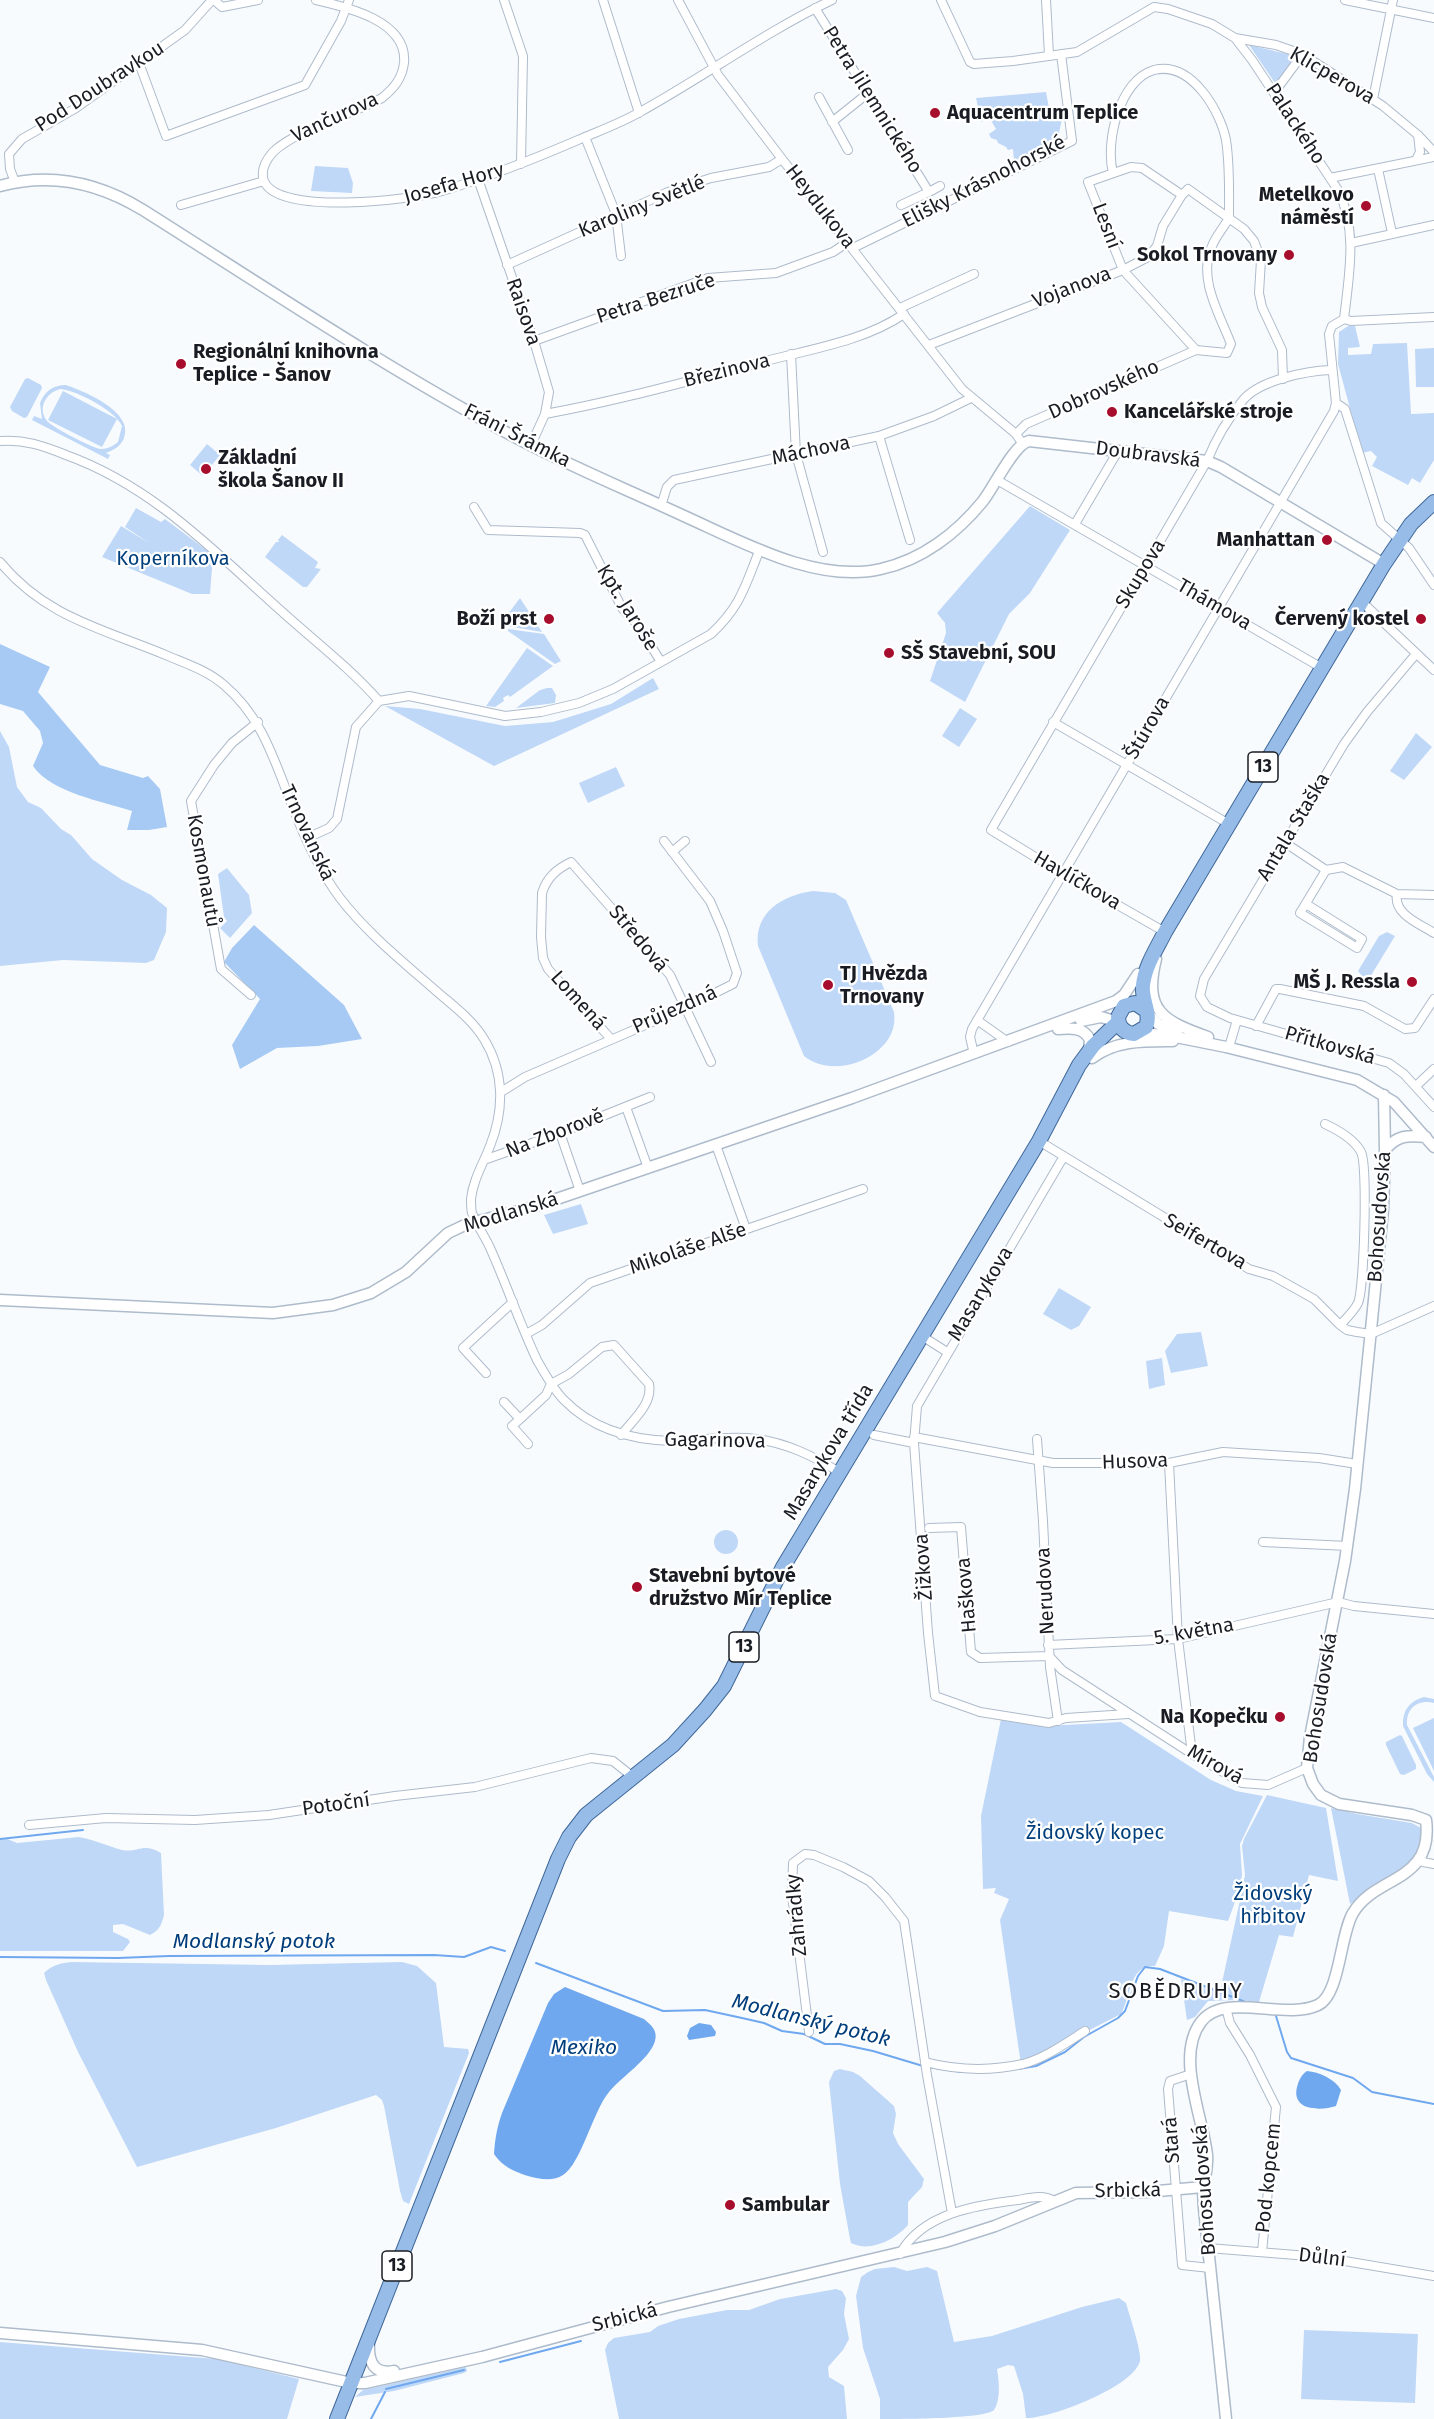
<!DOCTYPE html>
<meta charset="utf-8">
<style>
body{margin:0}
canvas{display:block;background:#f8fbfe}
</style>
<canvas width="1434" height="2419"></canvas>
<script>
const g = document.querySelector('canvas').getContext('2d');
g.lineJoin = 'round';
function fill(path, color) { g.fillStyle = color; g.fill(path, 'evenodd'); }
function strokePath(path, color, width, dash) { g.strokeStyle = color; g.lineWidth = width; g.lineCap = dash ? 'butt' : 'round'; g.setLineDash(dash || []); g.stroke(path); }
function drawText(font, color, halo, rows, align = 'center') {
  g.font = font + ' "Fira Sans",sans-serif'; g.lineWidth = 4.5; g.setLineDash([]); g.textBaseline = 'middle'; g.strokeStyle = halo; g.fillStyle = color; for (const [text, x, y, turn = 0] of rows) {
    g.save(); g.translate(x, y); g.rotate((+turn || 0) * Math.PI / 180); g.textAlign = isNaN(turn) ? turn : align; if (halo) g.strokeText(text, 0, 0); g.fillText(text, 0, 0); g.restore();
  }
}
fill(new Path2D(`
 M1249,45L1296,56L1277,86Z
 M1046,92L1050,113L1064,111L1057,141L1014,162L1013,149L1008,150L1006,147L998,143L997,140L991,138L989,134L996,129L989,117L981,122L976,98Z
 M315,166L348,168L353,183L352,193L311,191Z
 M1348,326H1355L1360,347L1348,348V355L1371,354L1373,344L1407,343L1411,414L1434,413V460L1420,483L1412,478L1408,485L1372,466L1377,457L1371,451L1362,453L1338,364L1339,332Z
 M1434,348V387H1416L1415,349Z
 M28,378L41,385L42,388L27,417L24,418L12,411L10,407L25,379Z
 M66,385C86,392 134,412 124,438C121,446 114,450 106,453L110,455L108,459L32,420L34,416L42,419L40,403C45,391 53,385 66,385ZM60,389C76,390 116,411 122,426L118,442C113,446 108,449 101,449C94,449 52,427 47,421C37,408 46,393 60,389Z
 M63,391L117,419L102,447L48,420Z
 M207,444L220,455L203,476L190,465Z
 M1030,506L1070,530L1030,593L1009,614L965,702L930,681L946,633L945,623L937,613Z
 M136,508L161,522L165,519L213,555L210,594H192L102,557L121,526L149,543L125,527Z
 M282,535L318,562L315,568L321,569L307,587H303L265,557L276,542H279L278,540Z
 M520,598L542,632L507,626L505,618Z
 M508,629L544,634L561,661L555,664L508,631Z
 M527,648L553,666L510,697L508,695L503,698L504,701L495,707L486,706Z
 M653,678L659,689L494,766L385,706L420,709L505,726L553,722L611,704Z
 M547,688H552L556,695L555,703L516,708L540,690Z
 M960,708L977,719L959,747L942,736Z
 M0,731L9,747L17,787L28,802L41,808L61,829L71,835L92,859L122,880L151,895L167,908L166,932L154,960L146,963L63,960L0,966Z
 M1416,733L1432,747L1404,780L1390,771Z
 M616,767L625,786L588,803L579,783Z
 M227,868L249,895L252,913L230,938L220,928L227,921L224,917L218,874Z
 M813,891L835,893L846,900L894,1012C901,1055 835,1082 804,1056L758,946C754,912 783,895 813,891Z
 M1387,932L1395,936L1367,982L1358,971L1379,936Z
 M581,1204L588,1224L553,1234L544,1215Z
 M1059,1288L1091,1307L1079,1326L1071,1330L1043,1314Z
 M1201,1332L1208,1366L1171,1373L1165,1351L1177,1334Z
 M1162,1358L1165,1385L1149,1389L1146,1361Z
 M714 1542a12 12 0 1 1 24 0a12 12 0 1 1-24 0Z
 M1424,1697L1434,1699V1703C1418,1699 1406,1708 1407,1725L1434,1777V1782L1427,1774L1403,1726C1402,1711 1409,1701 1424,1697Z
 M1434,1718V1771L1413,1728Z
 M1001,1719L1046,1726L1121,1722L1211,1780L1236,1791L1263,1796L1240,1844L1242,1875L1239,1891L1228,1921L1169,1911L1164,1946L1155,1966C1129,1964 1131,1997 1121,2014L1021,2065L1000,1920L1009,1899L994,1893L996,1888L983,1889L981,1816Z
 M1400,1735L1402,1736L1416,1765V1769L1404,1775L1400,1774L1386,1745V1742Z
 M1267,1795L1326,1808L1338,1881L1309,1875L1293,1937L1279,1935L1259,2002L1239,2000L1208,2001L1195,2017L1187,2020L1181,1979L1211,1990L1221,1987L1242,1891L1245,1875L1242,1846L1244,1839Z
 M1331,1808L1357,1814L1412,1823L1423,1829L1421,1856L1350,1904Z
 M79,1837C95,1840 108,1846 122,1850C139,1853 142,1842 161,1853L164,1915C162,1924 159,1931 150,1935L123,1924L113,1925V1932L128,1939L130,1942L123,1951H0V1839L5,1838L17,1843Z
 M71,1962L270,1965L402,1962L417,1966L436,1983L444,2047L468,2049L469,2053L409,2204L403,2201L400,2191L384,2106L382,2100L376,2095L276,2128L137,2167L78,2052L46,1980L44,1973C52,1965 61,1963 71,1962Z
 M840,2069L853,2072L860,2076L894,2106L896,2114L893,2133L898,2144L924,2179L922,2187L908,2202V2225C896,2239 870,2253 851,2243L850,2239L840,2184L829,2082L834,2071Z
 M894,2267L907,2271L927,2267L937,2271L954,2342L992,2336L1082,2307L1119,2298L1126,2303C1129,2314 1142,2352 1140,2361C1134,2387 1049,2419 1026,2418L1023,2394L1014,2366L1008,2365L997,2369C999,2380 1001,2400 994,2410C986,2419 898,2419 880,2419V2399L863,2348L856,2296L861,2277L868,2272L875,2269Z
 M836,2289L842,2291L846,2298L844,2314L849,2339L843,2350L828,2367L829,2377L844,2386L847,2419H619L605,2350L608,2343L614,2338L650,2332L658,2326L679,2319L727,2310H749L780,2299Z
 M1304,2330L1418,2334L1415,2403L1301,2399Z
 M0,2342L217,2359L299,2379L287,2419H0Z
 M466,2367L467,2371L464,2373L394,2391L355,2397L363,2390Z`), '#c0d8f7');
fill(new Path2D(`
 M0,644L50,667L38,692L100,765L143,778L148,776L160,789L167,827L149,830H127L132,811C104,802 50,792 33,766L43,743L40,731L23,711L0,704Z
 M254,925L344,1005L362,1039L318,1046L277,1048L240,1069L232,1045L260,999L224,962L232,948Z`), '#a7caf5');
fill(new Path2D(`
 M565,1987L644,2019C651,2025 658,2030 655,2041C650,2059 621,2077 609,2092C593,2111 581,2164 563,2175C553,2182 539,2179 528,2176C513,2171 503,2167 494,2154C495,2139 497,2127 502,2113L548,2003L554,1994Z
 M699,2023L711,2025L716,2032L715,2036L689,2040L687,2036L690,2028Z
 M1307,2071C1319,2072 1335,2079 1341,2090L1336,2106C1321,2111 1291,2111 1297,2087C1299,2080 1301,2075 1307,2071Z`), '#6fa8ee');
strokePath(new Path2D(`
 M0,1839L83,1830
 M0,1957L118,1958L169,1956L434,1955L464,1957L491,1947L505,1951
 M536,1963L663,2011L705,2010L742,2018L764,2023L782,2031L804,2034L825,2044H840L873,2051L923,2066
 M1276,2016L1287,2052L1291,2058L1353,2078L1372,2092L1434,2104
 M929,2067L961,2072
 M1018,2069L1036,2066L1065,2052L1084,2037L1118,2018L1125,2011L1138,1976L1145,1967L1160,1969L1248,2003
 M500,2362L581,2341
 M386,2389L464,2370
 M371,2419L385,2392`), '#6fa8ee', 2);
const minor = new Path2D(`
 M214,0L222,7L258,0
 M316,0C347,7 408,21 404,63C402,79 394,88 382,98C352,114 296,130 273,152C266,160 260,170 264,181C278,216 412,200 442,191C489,177 534,159 578,140C599,131 621,123 640,112C705,76 765,32 832,0
 M504,0L523,56L521,164
 M603,0L639,113
 M678,0L718,75L782,159L962,389L1016,434L1022,443
 M941,0L970,62L974,64L1013,61L1077,52L1154,7L1168,9L1212,24L1235,38L1252,60L1338,190C1358,230 1349,275 1344,319L1332,326L1329,334L1336,403L1334,411L972,1029L970,1037L974,1054
 M1046,0L1049,55
 M1345,0L1434,18
 M815,8L929,192L901,205
 M1235,38L1276,45L1302,54L1383,106L1418,135L1420,152L1416,160
 M139,63L166,136L305,85L341,21L349,0
 M1274,93L1299,59
 M819,97L848,150
 M1373,99L1393,0
 M832,122L867,94
 M1418,135L1434,152
 M585,137L616,214L621,256
 M1378,169L1392,233
 M1113,173C1105,143 1119,80 1154,70C1191,61 1220,110 1226,140C1230,165 1229,193 1229,218
 M1330,178L1434,157
 M478,179L534,341L549,392L545,414L531,445
 M15,182L10,169L9,154L22,139L76,108L185,30L212,0
 M929,192L940,186
 M181,205L264,181
 M1351,243L1434,225
 M853,248L1072,141L1061,54
 M507,265L668,192L711,178L769,167L782,159
 M900,308L974,274
 M1344,319L1351,321L1434,317
 M534,341L708,278L776,273L833,252L848,242
 M929,345L1123,270L1148,257L1157,246L1163,226L1182,195
 M1196,350L1123,270L1088,182L1131,167L1142,168L1182,195L1188,189L1244,229L1254,241L1261,260L1259,293L1262,307L1282,350L1283,379
 M791,354L796,454L823,552
 M1336,403L1345,409L1381,523L1409,548L1434,585
 M545,414C617,401 688,381 758,363C806,350 863,342 904,314
 M1016,434L1026,424L1196,350L1227,353L1231,344C1220,315 1197,278 1212,246C1216,236 1224,227 1229,218
 M879,436L910,540
 M0,441C24,439 44,446 66,455C152,486 212,549 279,609C312,639 349,667 379,701
 M997,480L1322,668
 M661,506L667,487L674,480L879,436L934,416L971,398
 M474,507L488,530L580,533L585,535L622,608L638,625L661,662
 M1075,524L1118,451
 M0,562C46,618 104,629 168,656C187,664 208,671 224,685C262,717 274,760 292,805C304,837 319,870 340,898C367,933 402,961 435,990C452,1005 472,1019 484,1039C505,1073 504,1111 490,1146C483,1164 473,1180 471,1199C471,1203 471,1209 472,1213C476,1224 486,1238 491,1250C507,1286 520,1324 537,1360C545,1374 553,1389 564,1400C593,1430 632,1440 672,1441C700,1441 728,1435 756,1439C787,1443 813,1456 839,1472
 M1362,602L1434,670
 M1416,654L1367,712L1344,744L1204,979L1200,996L1207,1007L1230,1018L1389,1063L1404,1074L1434,1107
 M1053,722L1229,824
 M307,838L329,828L337,819L356,727L379,701L409,696L505,716L541,712L579,703L613,689L711,634C741,606 745,586 760,549
 M1284,842L1326,870L1343,867L1397,894L1434,895
 M672,852L685,841
 M1397,894C1393,914 1420,924 1434,933
 M1306,904L1362,939L1357,948L1300,913L1326,870
 M1165,932L1058,871L991,830L1207,461C1215,441 1229,417 1243,400C1260,380 1306,371 1331,370
 M251,995L221,969L191,801L214,765L232,743L258,722
 M977,1020L1008,1042
 M1256,1026L1276,989H1280L1364,1006L1405,1029L1415,1028L1434,999
 M611,1039L548,969L543,958L541,937L542,893C547,877 557,869 571,862L670,975L711,1062
 M1229,1047L1237,1020
 M1416,1086L1434,1069
 M501,1092L525,1077L687,1007L733,984L737,973L723,931L710,901L664,841
 M626,1107L648,1168
 M1325,1124C1338,1130 1354,1139 1361,1152C1368,1165 1364,1290 1358,1303C1354,1311 1346,1319 1340,1325
 M560,1133L580,1191
 M1039,1141L1249,1269L1273,1276L1314,1299L1340,1325L1347,1330L1357,1332L1371,1334L1434,1306
 M716,1145L746,1229
 M1064,1156L917,1406L914,1443L928,1633L935,1696L980,1712L1049,1723L1066,1718L1128,1714
 M484,1160L560,1133L650,1097
 M526,1334L542,1325L590,1283L863,1189
 M922,1336L947,1352
 M486,1373L463,1348L513,1302
 M504,1402L520,1419L546,1395L551,1384L569,1374L602,1347L614,1345L649,1384C653,1404 632,1421 621,1435
 M520,1419L512,1426L528,1444
 M874,1435L914,1443
 M914,1437L1053,1463H1169L1223,1452L1319,1458L1357,1464
 M1037,1439L1043,1521L1050,1667L1058,1721
 M1169,1463L1178,1639L1192,1754
 M929,1528L961,1527L971,1652L980,1658L1049,1656L1062,1670L1192,1754L1242,1783L1268,1785L1307,1768
 M1263,1542L1348,1546
 M1048,1645L1178,1639L1338,1602L1354,1606L1434,1614
 M29,1825L106,1818L195,1820L269,1815L395,1796L475,1787L591,1758L613,1761L633,1777
 M1423,1862L1434,1864
 M1226,2008L1230,2023L1250,2055L1276,2107L1262,2252
 M809,2032L792,1895L793,1863L805,1854L814,1855L843,1867L869,1881L885,1897L904,1921L927,2075L952,2213
 M925,2062C956,2070 991,2071 1023,2064C1045,2058 1066,2043 1085,2031
 M1191,2074L1170,2081L1168,2089L1182,2265L1210,2268
 M1208,2248L1321,2257L1434,2276
 M900,2254C922,2213 977,2205 1018,2200C1029,2198 1044,2194 1054,2201`);
const tertiary = new Path2D(`
 M0,186C51,172 99,183 143,210C265,287 384,367 511,435C567,465 626,489 684,516C742,542 817,584 881,569C922,560 957,533 983,501C994,487 1014,444 1029,441L1207,461L1221,467L1384,564
 M1156,959C1143,1011 1163,1021 1208,1037
 M1148,1013L1158,1024L1177,1032
 M1081,1021L1101,1017L1118,1022
 M1058,1029C1071,1028 1084,1027 1090,1040L1089,1050
 M1137,1033L1166,1035L1226,1047L1357,1080L1394,1102L1434,1147
 M1092,1058C1116,1040 1144,1041 1173,1041
 M1385,1150C1397,1135 1408,1135 1426,1137
 M0,1300L273,1313L333,1305L371,1293L406,1272L448,1233L467,1224L533,1207L580,1191L852,1098L1116,1001L1124,995L1138,974
 M0,2333L202,2350L351,2383H365L482,2357L668,2307L945,2242L995,2226L1076,2193L1147,2192L1203,2187
 M369,2343C368,2362 374,2375 394,2371
 M1226,2419L1205,2218C1204,2208 1202,2196 1204,2186C1205,2175 1208,2166 1207,2155C1203,2117 1175,2056 1201,2022C1224,1991 1284,2021 1318,2005C1340,1995 1340,1934 1353,1913C1375,1875 1434,1883 1426,1820L1412,1815L1339,1804L1321,1795L1313,1784L1307,1768L1310,1737L1345,1561L1355,1489L1383,1210L1385,1150L1384,1095`);
const primary = new Path2D(`
 M1147,1011L1135,1003L1124,1006L1118,1017C1118,1027 1124,1033 1134,1034L1146,1027C1152,1014 1141,999 1143,985C1145,966 1157,948 1165,932L1384,564L1411,524L1434,502
 M337,2419L558,1859L569,1837L586,1815L673,1745L705,1710L724,1686L783,1567L1039,1141L1079,1065L1093,1046L1118,1022`);
strokePath(minor, '#aebbcb', 10);
strokePath(tertiary, '#aebbcb', 13);
strokePath(primary, '#3f6899', 16);
strokePath(minor, '#fff', 8);
strokePath(tertiary, '#fff', 10);
strokePath(primary, '#98bce8', 14);
for (const [x, y, r, color] of [
 [935,113,6,"#a70e2e"],
 [1366,206,6,"#a70e2e"],
 [1289,255,6,"#a70e2e"],
 [181,364,6,"#a70e2e"],
 [1112,412,6,"#a70e2e"],
 [206,469,6,"#a70e2e"],
 [1327,540,6,"#a70e2e"],
 [549,619,6,"#a70e2e"],
 [1421,619,6,"#a70e2e"],
 [889,653,6,"#a70e2e"],
 [1412,982,6,"#a70e2e"],
 [828,985,6,"#a70e2e"],
 [637,1587,6,"#a70e2e"],
 [1280,1717,6,"#a70e2e"],
 [730,2205,6,"#a70e2e"]
]) { const dot = new Path2D(); dot.arc(x, y, r, 0, 2 * Math.PI); g.fillStyle = color; g.fill(dot); strokePath(dot, '#fff', 2); }
for (const [x, y, w] of [
 [1263,767,30],
 [744,1647,30],
 [397,2266,30]
]) { const box = new Path2D(); box.roundRect(x - w / 2, y - 15, w, 30, 4.5); g.fillStyle = '#fff'; g.fill(box); strokePath(box, '#191d23', 1.5); }
drawText('bold 18px', '#191d23', null, [
 ["13",1263,767],
 ["13",744,1647],
 ["13",397,2266]
]);
drawText('20px', '#191d23', '#fff', [
 ["Klicperova",1332,76,30],
 ["Pod Doubravkou",100,87,-33],
 ["Petra Jilemnického",872,100,58],
 ["Vančurova",335,118,-25],
 ["Palackého",1295,124,57],
 ["Elišky Krásnohorské",984,182,-27],
 ["Josefa Hory",454,184,-16],
 ["Karoliny Světlé",642,207,-22],
 ["Heydukova",820,207,52],
 ["Lesní",1106,226,69],
 ["Vojanova",1072,288,-21],
 ["Petra Bezruče",656,299,-18],
 ["Raisova",523,312,71],
 ["Březinova",727,371,-14],
 ["Dobrovského",1104,390,-24],
 ["Fráni Šrámka",517,436,27],
 ["Máchova",811,451,-12],
 ["Doubravská",1148,455,7],
 ["Skupova",1141,574,-59],
 ["Thámova",1214,605,30],
 ["Kpt. Jaroše",627,608,58],
 ["Štúrova",1148,728,-60],
 ["Antala Staška",1294,827,-59],
 ["Trnovanská",307,833,65],
 ["Kosmonautů",203,871,80],
 ["Havlíčkova",1077,881,30],
 ["Středová",638,939,50],
 ["Lomená",578,1001,48],
 ["Průjezdná",675,1010,-24],
 ["Přítkovská",1330,1046,16],
 ["Na Zborově",555,1134,-21],
 ["Modlanská",511,1213,-17],
 ["Bohosudovská",1380,1217,-86],
 ["Seifertova",1205,1242,30],
 ["Mikoláše Alše",688,1249,-19],
 ["Masarykova",981,1294,-59],
 ["Gagarinova",715,1441,1],
 ["Masarykova třída",829,1452,-59],
 ["Husova",1135,1462,-2],
 ["Žižkova",924,1567,-94],
 ["Nerudova",1046,1591,-93],
 ["Haškova",967,1595,-95],
 ["5. května",1194,1632,-10],
 ["Bohosudovská",1321,1698,-81],
 ["Mírová",1215,1765,29],
 ["Potoční",336,1805,-8],
 ["Zahrádky",797,1915,-95],
 ["Stará",1172,2140,-94],
 ["Pod kopcem",1269,2178,-84],
 ["Bohosudovská",1205,2190,-94],
 ["Srbická",1128,2191,-1],
 ["Důlní",1322,2258,7],
 ["Srbická",625,2318,-14]
]);
drawText('bold 20px', '#191d23', '#fff', [
 ["Aquacentrum Teplice",947,113],
 ["Metelkovo",1354,195,"right"],
 ["náměstí",1354,218,"right"],
 ["Sokol Trnovany",1277,255,"right"],
 ["Regionální knihovna",193,352],
 ["Teplice - Šanov",193,375],
 ["Kancelářské stroje",1124,412],
 ["Základní",218,458],
 ["škola Šanov II",218,481],
 ["Manhattan",1315,540,"right"],
 ["Boží prst",537,619,"right"],
 ["Červený kostel",1409,619,"right"],
 ["SŠ Stavební, SOU",901,653],
 ["TJ Hvězda",840,974],
 ["Trnovany",840,997],
 ["MŠ J. Ressla",1400,982,"right"],
 ["Stavební bytové",649,1576],
 ["družstvo Mír Teplice",649,1599],
 ["Na Kopečku",1268,1717,"right"],
 ["Sambular",742,2205]
], 'left');
drawText('20px', '#003f7c', '#fff', [
 ["Koperníkova",173,559],
 ["Židovský kopec",1095,1833],
 ["Židovský",1273,1894],
 ["hřbitov",1273,1917]
]);
drawText('italic 21px', '#003d7b', '#fff', [
 ["Modlanský potok",254,1942],
 ["Modlanský potok",811,2021,14],
 ["Mexiko",584,2048]
]);
g.letterSpacing = '1.5px';
drawText('22px', '#191d23', '#fff', [
 ["SOBĚDRUHY",1176,1992]
]);
g.letterSpacing = '0px';
</script>
